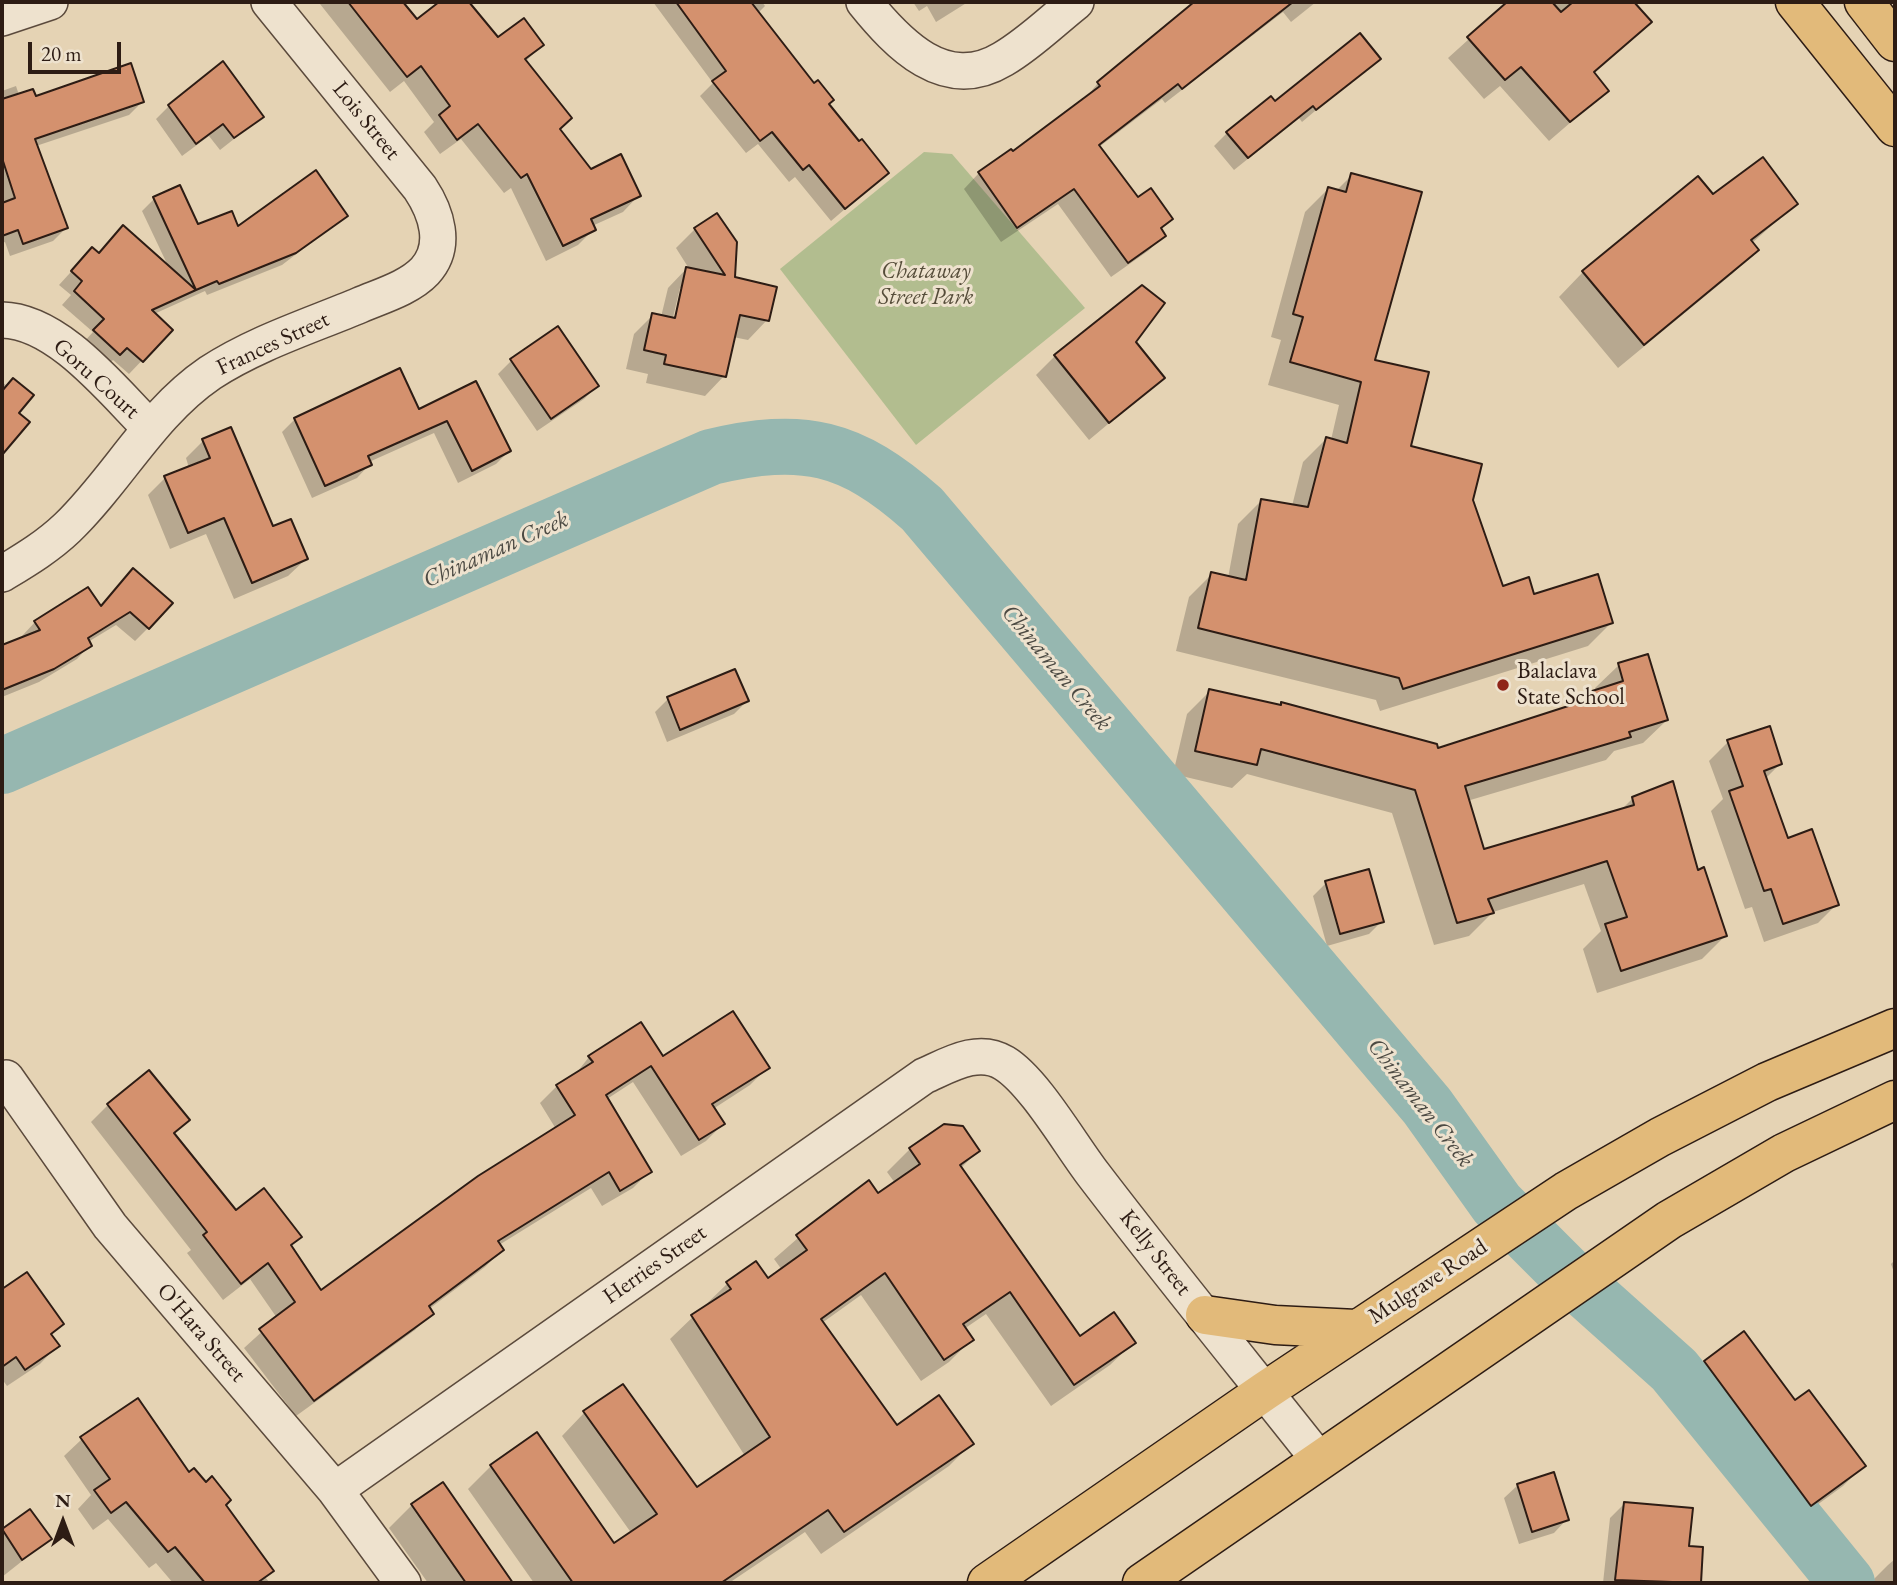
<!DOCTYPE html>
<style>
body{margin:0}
#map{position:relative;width:1897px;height:1585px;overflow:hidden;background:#e5d3b4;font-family:"EB Garamond",serif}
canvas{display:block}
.frame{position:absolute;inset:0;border:4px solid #2d1c14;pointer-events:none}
.north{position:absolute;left:28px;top:1487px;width:70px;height:70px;-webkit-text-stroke:5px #eee2ce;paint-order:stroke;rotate:0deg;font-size:19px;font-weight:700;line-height:28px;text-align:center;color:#2d1c14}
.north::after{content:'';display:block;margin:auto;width:24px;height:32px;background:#2d1c14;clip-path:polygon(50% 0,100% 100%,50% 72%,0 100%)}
.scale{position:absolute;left:28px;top:42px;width:93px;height:32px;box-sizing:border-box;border:4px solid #2d1c14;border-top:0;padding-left:9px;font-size:21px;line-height:24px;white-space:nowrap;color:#2d1c14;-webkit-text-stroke:5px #eee2ce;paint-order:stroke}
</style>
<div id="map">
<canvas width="1897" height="1585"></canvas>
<div class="frame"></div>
<div class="north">N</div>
<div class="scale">20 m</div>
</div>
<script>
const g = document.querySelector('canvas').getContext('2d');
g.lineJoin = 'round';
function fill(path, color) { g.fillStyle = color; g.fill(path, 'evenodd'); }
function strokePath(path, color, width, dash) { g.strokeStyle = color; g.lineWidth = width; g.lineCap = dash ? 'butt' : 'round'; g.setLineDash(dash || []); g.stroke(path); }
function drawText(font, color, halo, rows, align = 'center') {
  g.font = font + ' "EB Garamond",serif'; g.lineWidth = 6; g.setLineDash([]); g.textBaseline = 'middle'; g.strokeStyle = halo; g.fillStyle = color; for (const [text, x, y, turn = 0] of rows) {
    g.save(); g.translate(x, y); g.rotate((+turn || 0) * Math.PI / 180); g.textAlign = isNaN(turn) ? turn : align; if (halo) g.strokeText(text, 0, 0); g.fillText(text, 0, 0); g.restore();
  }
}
fill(new Path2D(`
 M924,152L952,154L1085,308L916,445L780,269Z`), '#b2bd8f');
fill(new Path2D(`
 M322,2H401L417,22L442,2H467L498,40L542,45L525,62L558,130L590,171L639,195L623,212L592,226L594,229L578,245L546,261L511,188L504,193L461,139L440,154L424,132L434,122L404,81L390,92L320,4Z
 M653,2H762L765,6L758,13L827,104L887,173L831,221L795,177L789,182L758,144L746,153L700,96L713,83Z
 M913,2H968L936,22L927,6L919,11Z
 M1196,2H1316L1291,22L1283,12L1165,103L1162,99L1099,147L1138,199L1171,219L1160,230L1164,236L1148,251L1111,277L1058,204L1001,242L964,189L979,173L1012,153L1083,101L1098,83Z
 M1510,2H1632L1650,22L1593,74L1607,91L1549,141L1500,86L1484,99L1448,58Z
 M1378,58L1302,122L1299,118L1234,170L1214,146L1227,133L1275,103Z
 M16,86L19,95L35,99L142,102L129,115L36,146L66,228L53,241L10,256L5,242L2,243V91Z
 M169,106L262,117L220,150L209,136L182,156L156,119Z
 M1352,175L1373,361L1409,447L1471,500L1502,588L1611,623L1588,646L1380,711L1376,700L1176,651L1189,597L1212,574L1228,578L1238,524L1261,501L1292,506L1303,462L1326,439L1331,440L1339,405L1268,385L1281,340L1271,337L1305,212L1328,189L1336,191Z
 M1713,197L1796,204L1752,243L1757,250L1732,274L1618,368L1559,297L1583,272Z
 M154,199L197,227L237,228L346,216L282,265L207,295L205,291L154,314L171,330L129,374L113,360L107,366L82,344L93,332L62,305L71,295L59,285L80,262L98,254L169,268L142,211Z
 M695,229L767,320L748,340L733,337L724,376L705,396L646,383L648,374L626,369L634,334L653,315L661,317L668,288L688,267L676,248ZM680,288H683L675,327L671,326Z
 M557,329L597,386L584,399L537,431L498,374L511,361Z
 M1134,342L1163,378L1089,440L1036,375L1055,356Z
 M2,382L7,386L17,413L6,447L2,451Z
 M475,383L509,451L496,464L458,483L434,433L369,462L370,464L357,478L312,498L282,432L295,419L418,412Z
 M203,441L272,528L306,559L288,576L234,599L206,534L170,549L148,495L165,478L189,468L186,458Z
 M133,571L148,628L135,641L116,625L88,642L90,645L77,659L39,682L2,697V647L24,638L22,636L35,622L100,608Z
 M1619,665L1667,720L1643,743L1614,751L1606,760L1467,801L1482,851L1620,811L1633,798L1696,872L1725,936L1702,959L1597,993L1583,949L1601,931L1584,884L1493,912L1469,936L1434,945L1392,813L1247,774L1232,788L1173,774L1187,714L1210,691L1437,750L1578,705L1597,692L1595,688Z
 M668,699L747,701L734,714L667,742L655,712Z
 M1728,742L1780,764L1765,779L1787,840L1837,904L1818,923L1764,942L1752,907L1745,909L1711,811L1723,799L1709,761Z
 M1326,883L1382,921L1369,934L1327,946L1313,896Z
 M589,1057L662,1059L767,1068L750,1085L713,1109L723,1124L706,1141L681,1156L633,1082L607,1099L650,1171L633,1188L602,1206L591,1188L499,1245L502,1250L485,1267L429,1309L432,1313L415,1330L296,1416L244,1348L277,1318L250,1279L223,1300L187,1253L191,1250L91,1122L108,1105L188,1120L173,1135L236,1212L299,1237L290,1246L321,1292L556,1129L540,1103L557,1086L574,1076Z
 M910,1149L978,1151L960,1169L1079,1338L1133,1343L1110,1365L1051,1406L986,1314L964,1329L972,1339L949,1362L921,1381L861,1295L822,1323L897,1428L972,1443L949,1466L821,1554L805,1532L729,1583H534L468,1489L491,1466L537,1435L614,1546L632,1534L562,1436L584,1413L696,1490L745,1456L670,1339L727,1284L767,1280L782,1270L774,1259L837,1204L869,1182L877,1195L895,1183L887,1172Z
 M1895,1260V1275L1891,1264Z
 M27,1274L62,1324L50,1336L57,1346L40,1364L7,1386L2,1379V1291Z
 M1705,1362L1794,1402L1863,1466L1843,1486L1791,1524L1685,1382Z
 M82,1439L189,1474L224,1505L272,1571L265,1577L270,1583H173L156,1563L149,1568L108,1519L93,1530L78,1509L91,1495L64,1456Z
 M443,1484L511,1583H428L389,1528L412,1505Z
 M1518,1485L1567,1519L1554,1533L1519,1544L1504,1498Z
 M1625,1503L1688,1548L1702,1549L1699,1583H1603L1610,1518Z
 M30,1511L50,1539L2,1577V1531Z
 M1895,1559V1583H1870L1888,1565Z`), '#0003');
strokePath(new Path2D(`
 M2,766L711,457C803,435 851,446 922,509L1427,1106L1497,1204L1570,1277L1674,1370L1847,1583`), '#96b7b0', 56);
const building = new Path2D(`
 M348,2H403L417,19L439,2H469L498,37L524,18L544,45L525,59L572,118L560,129L591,169L621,154L641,196L591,219L596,230L563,246L527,174L521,178L478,124L457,140L439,115L450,106L421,66L407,77Z
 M676,2H751L814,83L818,80L834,100L829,104L859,141L862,139L889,173L845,209L809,165L803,170L772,132L760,141L712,81L726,71Z
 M1194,2H1293L1182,89L1178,84L1099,145L1138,197L1151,188L1173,219L1161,228L1166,236L1128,263L1074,189L1017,228L978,172L1011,149L1013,151L1100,86L1097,82Z
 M1507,2H1552L1561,12L1573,2H1634L1652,22L1594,72L1609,91L1570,122L1521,67L1505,80L1467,37Z
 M1360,33L1381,59L1316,110L1313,106L1248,158L1226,132L1271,96L1275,101Z
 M223,61L264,117L234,138L223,124L196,144L168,105Z
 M131,63L144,102L35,139L68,228L23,244L18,230L2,236V203L15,198L2,158V99L33,89L36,96Z
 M1763,157L1798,204L1751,240L1759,250L1644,345L1582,271L1698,176L1713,194Z
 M316,170L348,216L296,253L219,284L217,281L196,290L153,197L180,185L198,224L232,211L238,226Z
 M1351,173L1422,192L1375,360L1429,372L1411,446L1482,464L1473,500L1503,586L1529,577L1534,594L1598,574L1613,623L1403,689L1399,678L1198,628L1211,572L1246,580L1261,499L1308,507L1326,437L1347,443L1361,382L1290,362L1303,317L1293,314L1328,187L1346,192Z
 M717,213L737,242L735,277L777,287L769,321L740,315L726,377L664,364L666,355L644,350L652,313L675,318L686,267L725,275L694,228Z
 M123,225L196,290L152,310L173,330L143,362L127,348L120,355L93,330L104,319L74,291L82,281L71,271L92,247L99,253Z
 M1142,285L1165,303L1136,342L1165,378L1109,423L1054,355Z
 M558,326L599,386L551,419L510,359Z
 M400,368L419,409L476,381L511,451L472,471L447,421L368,456L372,465L325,486L294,418Z
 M13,378L34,395L19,413L30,422L2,455V391Z
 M231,427L273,526L291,519L308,559L252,583L224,518L188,533L164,476L210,458L202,439Z
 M133,568L173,603L149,629L130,612L88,638L92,646L54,669L2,690V645L40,630L34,621L88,587L101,606Z
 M1648,654L1668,720L1629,732L1631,737L1465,786L1484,849L1634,805L1632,797L1673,781L1698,870L1704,867L1727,936L1621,971L1605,924L1627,917L1607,861L1488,899L1494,913L1457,923L1415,790L1261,749L1257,765L1195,751L1209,689L1281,705V702L1437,744L1438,748L1590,699L1589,692L1623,681L1618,663Z
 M735,669L749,701L680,730L667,697Z
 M1770,726L1782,764L1764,771L1788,838L1812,829L1839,905L1783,924L1771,889L1764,891L1729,791L1743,786L1727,740Z
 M1369,869L1384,922L1340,934L1325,881Z
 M733,1011L770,1068L712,1104L725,1124L699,1140L651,1066L606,1095L652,1172L620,1191L609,1172L498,1241L504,1250L429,1306L434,1314L314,1401L259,1329L295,1302L268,1263L241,1284L203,1235L207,1232L107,1104L149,1070L190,1120L174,1133L236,1210L264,1188L302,1237L291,1245L321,1290L478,1176L575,1115L556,1085L593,1062L588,1056L641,1022L663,1056Z
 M944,1124L963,1126L980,1151L960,1165L1080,1336L1114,1312L1136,1343L1074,1385L1010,1292L963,1324L974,1340L944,1360L885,1273L821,1319L897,1425L939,1395L974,1444L844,1532L828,1510L721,1583H573L490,1465L537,1432L614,1543L657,1514L583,1411L623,1384L697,1487L770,1437L691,1315L731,1289L726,1282L756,1261L768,1278L807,1250L796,1235L869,1180L878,1193L920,1164L909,1148Z
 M27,1272L64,1324L51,1334L60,1346L25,1370L16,1357L2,1367V1289Z
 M1744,1331L1795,1400L1809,1390L1866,1466L1811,1506L1704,1361Z
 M138,1398L189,1472L194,1468L206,1482L212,1476L231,1500L226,1505L274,1571L257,1583H205L175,1547L168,1552L126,1502L111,1513L94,1490L110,1479L80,1437Z
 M1554,1472L1569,1520L1532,1532L1517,1484Z
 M443,1482L513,1583H466L411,1504Z
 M1624,1502L1693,1508L1689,1546L1703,1547L1701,1583L1615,1580Z
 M30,1509L52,1539L22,1560L2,1529Z`);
fill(building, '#d4916e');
strokePath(building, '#2d1c14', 2);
const minor = new Path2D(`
 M864,2C898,44 945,94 1003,59C1029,44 1052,21 1076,2
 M2,18L50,2
 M2,320C58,321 112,390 149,427
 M2,574C25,560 47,547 67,528C118,479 150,414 210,373C256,343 310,326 360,305C381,296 409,288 425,271C448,246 436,212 420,188L269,2
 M6,1078L110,1226L335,1490L403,1583
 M335,1490L924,1076C949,1065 978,1047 1004,1063C1034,1081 1070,1144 1093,1174C1167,1271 1244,1365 1320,1461`);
const primary = new Path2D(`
 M1795,2L1895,127
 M1864,2L1895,42
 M1205,1315L1275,1325L1356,1329
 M987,1583L1265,1391L1566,1191L1660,1137L1767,1082L1895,1028
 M1142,1583L1669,1220L1784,1153L1895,1100`);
strokePath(minor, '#5b4a3c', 38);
strokePath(primary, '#2d1c14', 41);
strokePath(minor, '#eee2ce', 35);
strokePath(primary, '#e2ba7a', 38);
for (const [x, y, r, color] of [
 [1503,685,7,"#8f2418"]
]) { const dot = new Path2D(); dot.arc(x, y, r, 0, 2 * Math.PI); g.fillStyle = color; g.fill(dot); strokePath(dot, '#eee2ce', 2.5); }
drawText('23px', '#2d1c14', '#eee2ce', [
 ["Lois Street",366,121,51],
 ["Frances Street",273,344,-25],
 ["Goru Court",96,379,42],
 ["Kelly Street",1155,1253,52],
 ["Herries Street",655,1265,-35],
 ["Mulgrave Road",1428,1282,-33],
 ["O'Hara Street",201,1333,49]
]);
drawText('italic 23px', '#554c39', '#eee2ce', [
 ["Chataway",926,272],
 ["Street Park",926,298]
]);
drawText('23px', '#2d1c14', '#eee2ce', [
 ["Balaclava",1517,672],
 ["State School",1517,698]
], 'left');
drawText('italic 24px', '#4c4a43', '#eee2ce', [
 ["Chinaman Creek",496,550,-24],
 ["Chinaman Creek",1056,668,50],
 ["Chinaman Creek",1420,1103,52]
]);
</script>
